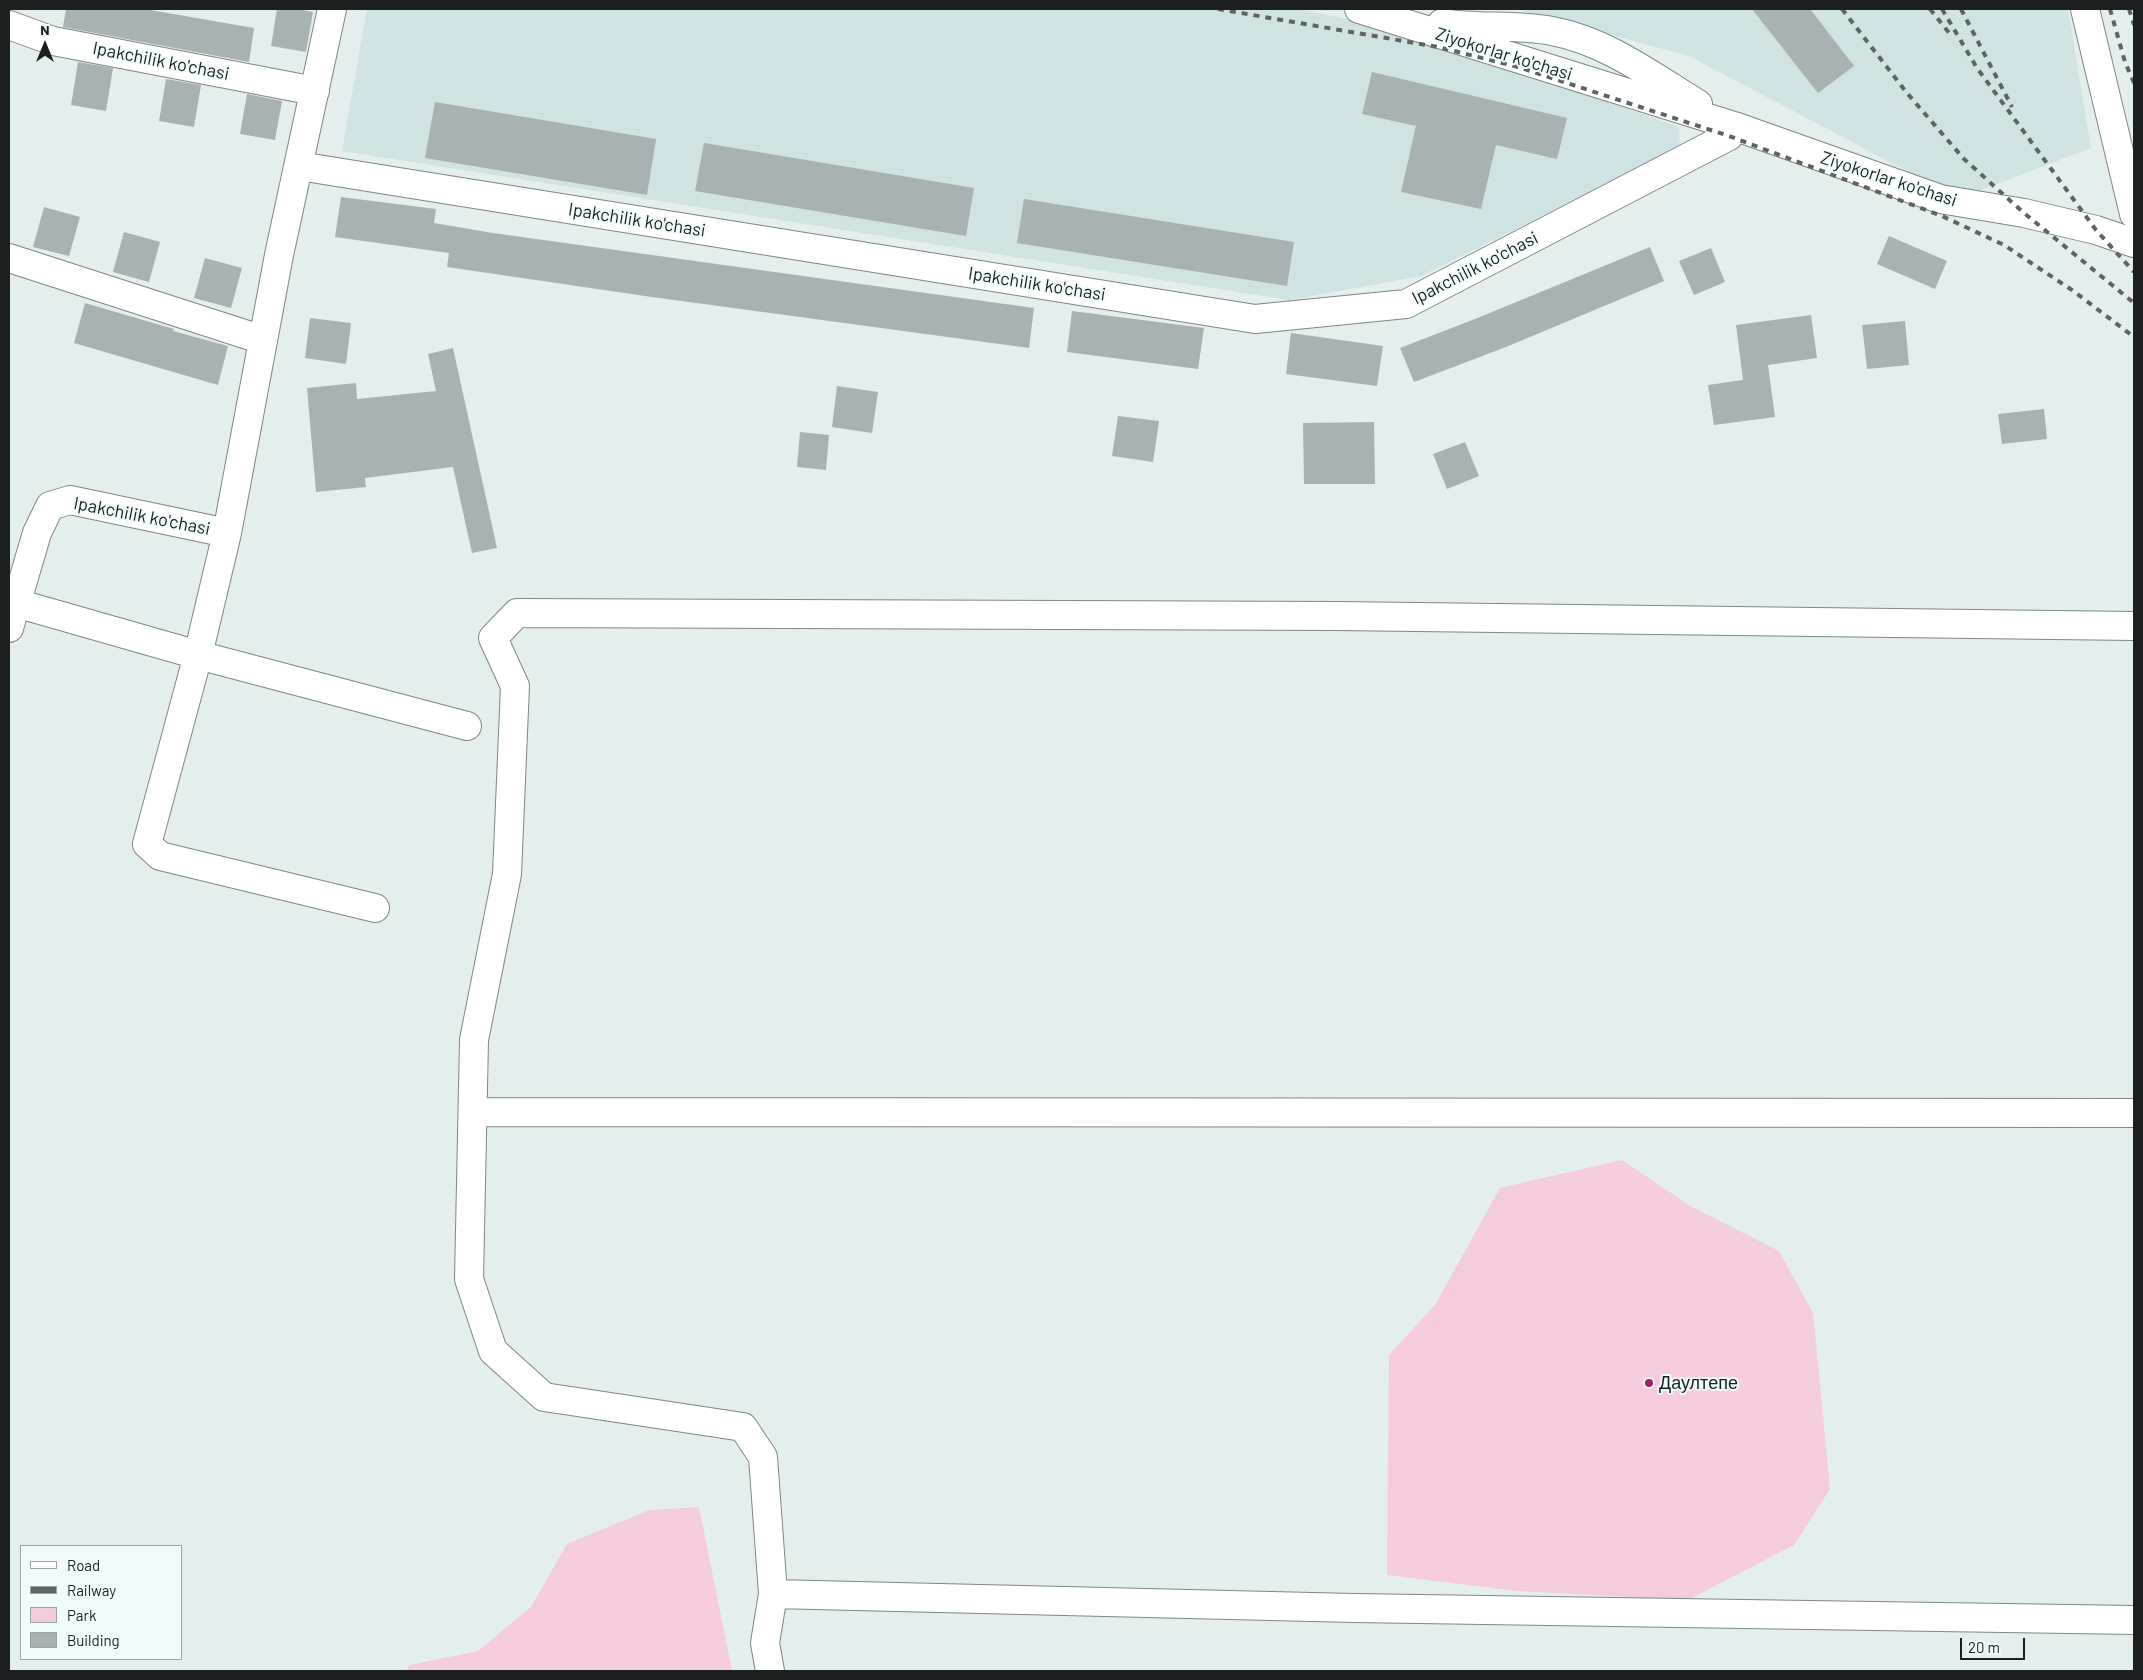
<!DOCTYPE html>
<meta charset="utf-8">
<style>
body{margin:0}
#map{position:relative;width:2143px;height:1680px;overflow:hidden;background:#e3eeed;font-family:Barlow,sans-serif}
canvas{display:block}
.frame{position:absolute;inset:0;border:10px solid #1c1f1f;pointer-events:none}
.legend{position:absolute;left:20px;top:1545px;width:162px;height:115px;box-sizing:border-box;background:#f0fbfb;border:1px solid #9ba3a3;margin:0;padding:6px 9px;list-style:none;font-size:15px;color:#1c1f1f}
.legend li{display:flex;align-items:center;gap:10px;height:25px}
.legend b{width:25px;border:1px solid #9ba3a3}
.north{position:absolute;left:20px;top:20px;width:50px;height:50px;-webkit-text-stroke:4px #f0fbfb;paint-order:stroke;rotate:0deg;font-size:14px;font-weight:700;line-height:20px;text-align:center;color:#1c1f1f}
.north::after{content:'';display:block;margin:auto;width:18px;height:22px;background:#1c1f1f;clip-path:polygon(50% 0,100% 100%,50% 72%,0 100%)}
.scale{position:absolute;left:1960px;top:1638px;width:65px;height:22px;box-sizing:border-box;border:2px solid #1c1f1f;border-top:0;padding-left:6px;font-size:15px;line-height:18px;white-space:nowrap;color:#1c1f1f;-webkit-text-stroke:4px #f0fbfb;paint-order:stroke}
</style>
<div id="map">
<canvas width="2143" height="1680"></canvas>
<div class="frame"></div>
<ul class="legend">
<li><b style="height:6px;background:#fff"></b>Road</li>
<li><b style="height:6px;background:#5e6363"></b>Railway</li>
<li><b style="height:14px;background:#f4ccdd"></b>Park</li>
<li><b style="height:14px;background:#a8b2b2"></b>Building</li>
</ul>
<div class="north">N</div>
<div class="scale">20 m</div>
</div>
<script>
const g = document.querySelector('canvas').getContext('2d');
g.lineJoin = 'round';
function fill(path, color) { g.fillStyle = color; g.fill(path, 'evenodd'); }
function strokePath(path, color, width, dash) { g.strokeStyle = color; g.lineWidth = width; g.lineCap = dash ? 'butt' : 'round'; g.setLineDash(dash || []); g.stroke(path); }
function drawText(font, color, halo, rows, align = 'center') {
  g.font = font + ' Barlow,sans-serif'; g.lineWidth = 4; g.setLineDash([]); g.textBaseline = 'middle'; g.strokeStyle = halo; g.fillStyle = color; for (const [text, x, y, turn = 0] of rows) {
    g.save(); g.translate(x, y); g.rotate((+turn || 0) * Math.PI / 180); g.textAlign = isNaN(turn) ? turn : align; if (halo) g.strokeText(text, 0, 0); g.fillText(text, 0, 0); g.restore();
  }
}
fill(new Path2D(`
 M367,9H1298L1401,30L1679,127L1680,147L1421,276L1289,300L342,151Z
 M1516,9H2068L2091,148L1961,198L1907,171L1689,56Z`), '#cee3e2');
fill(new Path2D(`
 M1622,1160L1692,1207L1779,1251L1813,1313L1830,1489L1794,1545L1688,1600L1517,1591L1387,1575L1389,1355L1435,1305L1500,1188Z
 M699,1507L732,1671H406L410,1665L478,1651L531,1607L567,1544L649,1510Z`), '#f4ccdd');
fill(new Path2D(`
 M66,9H151L150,10L254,28L249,62L63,27Z
 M277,9H297L313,12L306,52L271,46Z
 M1752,9H1810L1854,66L1818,93Z
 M78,62L113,68L106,111L71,105Z
 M1372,72L1567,118L1557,159L1496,145L1481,209L1401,192L1416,126L1362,114Z
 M166,79L201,85L194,127L159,121Z
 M247,94L282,101L275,140L240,134Z
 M435,102L656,139L647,195L425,158Z
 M704,143L974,188L966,236L695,191Z
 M341,197L436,209L434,223L493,233L1034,308L1029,348L652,297L447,267L449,253L335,237Z
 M1024,199L1294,242L1287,286L1017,243Z
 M44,207L80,217L69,256L33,247Z
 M124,232L160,242L149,282L113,272Z
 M1889,236L1947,261L1935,289L1877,264Z
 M1650,247L1664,281L1506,347L1414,382L1400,348L1475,319Z
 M1711,248L1725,282L1694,295L1679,261Z
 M205,258L242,268L231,308L194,298Z
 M85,303L174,329L173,331L228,346L218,385L74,343Z
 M1072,311L1204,328L1198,369L1067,352Z
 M1811,315L1817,358L1768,365L1775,417L1714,425L1708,385L1743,380L1736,325Z
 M310,318L351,323L346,364L305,358Z
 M1905,321L1909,365L1867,369L1862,325Z
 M1291,333L1383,346L1377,386L1286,374Z
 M453,348L497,548L472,553L453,467L365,478L366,487L316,492L307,388L356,383L357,399L436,391L428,354Z
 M837,386L878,392L872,433L832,427Z
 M2044,409L2047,439L2002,444L1998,414Z
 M1118,416L1159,421L1153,462L1112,456Z
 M1374,422L1375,484H1304L1303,423Z
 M800,432L829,435L826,470L797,467Z
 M1465,442L1479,476L1447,489L1433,454Z`), '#a8b2b2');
const minor = new Path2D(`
 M1359,9L1734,126L1940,199L2024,213L2096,230L2134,243
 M2085,9L2134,214
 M1442,23C1479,29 1516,24 1552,31C1606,41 1652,76 1698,104
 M9,25L53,41L315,91
 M299,166L1255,319L1406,304L1729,136L1734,126
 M9,258L263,340
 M227,533L198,655L467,726
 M16,603L198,655L147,844L160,856L375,908
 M9,628L37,533L50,506L70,500L227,533L279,255L332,9
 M473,1112L2134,1113
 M773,1594L1354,1608L2134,1620
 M770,1671L765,1643L773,1594L763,1457L743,1427L544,1397L493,1351L469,1279L474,1040L507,874L515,686L493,638L517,613L1337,616L2134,626`);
strokePath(minor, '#7d8786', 30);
strokePath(minor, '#fff', 28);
strokePath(new Path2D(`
 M1218,9L1438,47L1518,67L1729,136L1942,216L2004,245L2072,290L2134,337
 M1842,9L1907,93L1964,159L2024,213L2134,303
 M1930,9L1950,34
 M1942,9L1977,68L2096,230L2134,272
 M1961,9L2012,107
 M2110,9L2125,62L2134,83
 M2129,9L2134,25`), '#5e6363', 4, [6, 6]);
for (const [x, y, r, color] of [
 [1649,1383,5,"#a21d6a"]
]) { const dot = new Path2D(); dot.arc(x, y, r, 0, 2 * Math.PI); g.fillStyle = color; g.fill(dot); strokePath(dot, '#f0fbfb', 2); }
drawText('18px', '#1c1f1f', '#f0fbfb', [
 ["Ziyokorlar ko'chasi",1504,54,17],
 ["Ipakchilik ko'chasi",161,61,11],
 ["Ziyokorlar ko'chasi",1889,179,18],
 ["Ipakchilik ko'chasi",637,220,9],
 ["Ipakchilik ko'chasi",1475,268,-27],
 ["Ipakchilik ko'chasi",1037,284,9],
 ["Ipakchilik ko'chasi",142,516,11]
]);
drawText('18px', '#1c1f1f', '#f0fbfb', [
 ["Даултепе",1659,1383]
], 'left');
</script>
